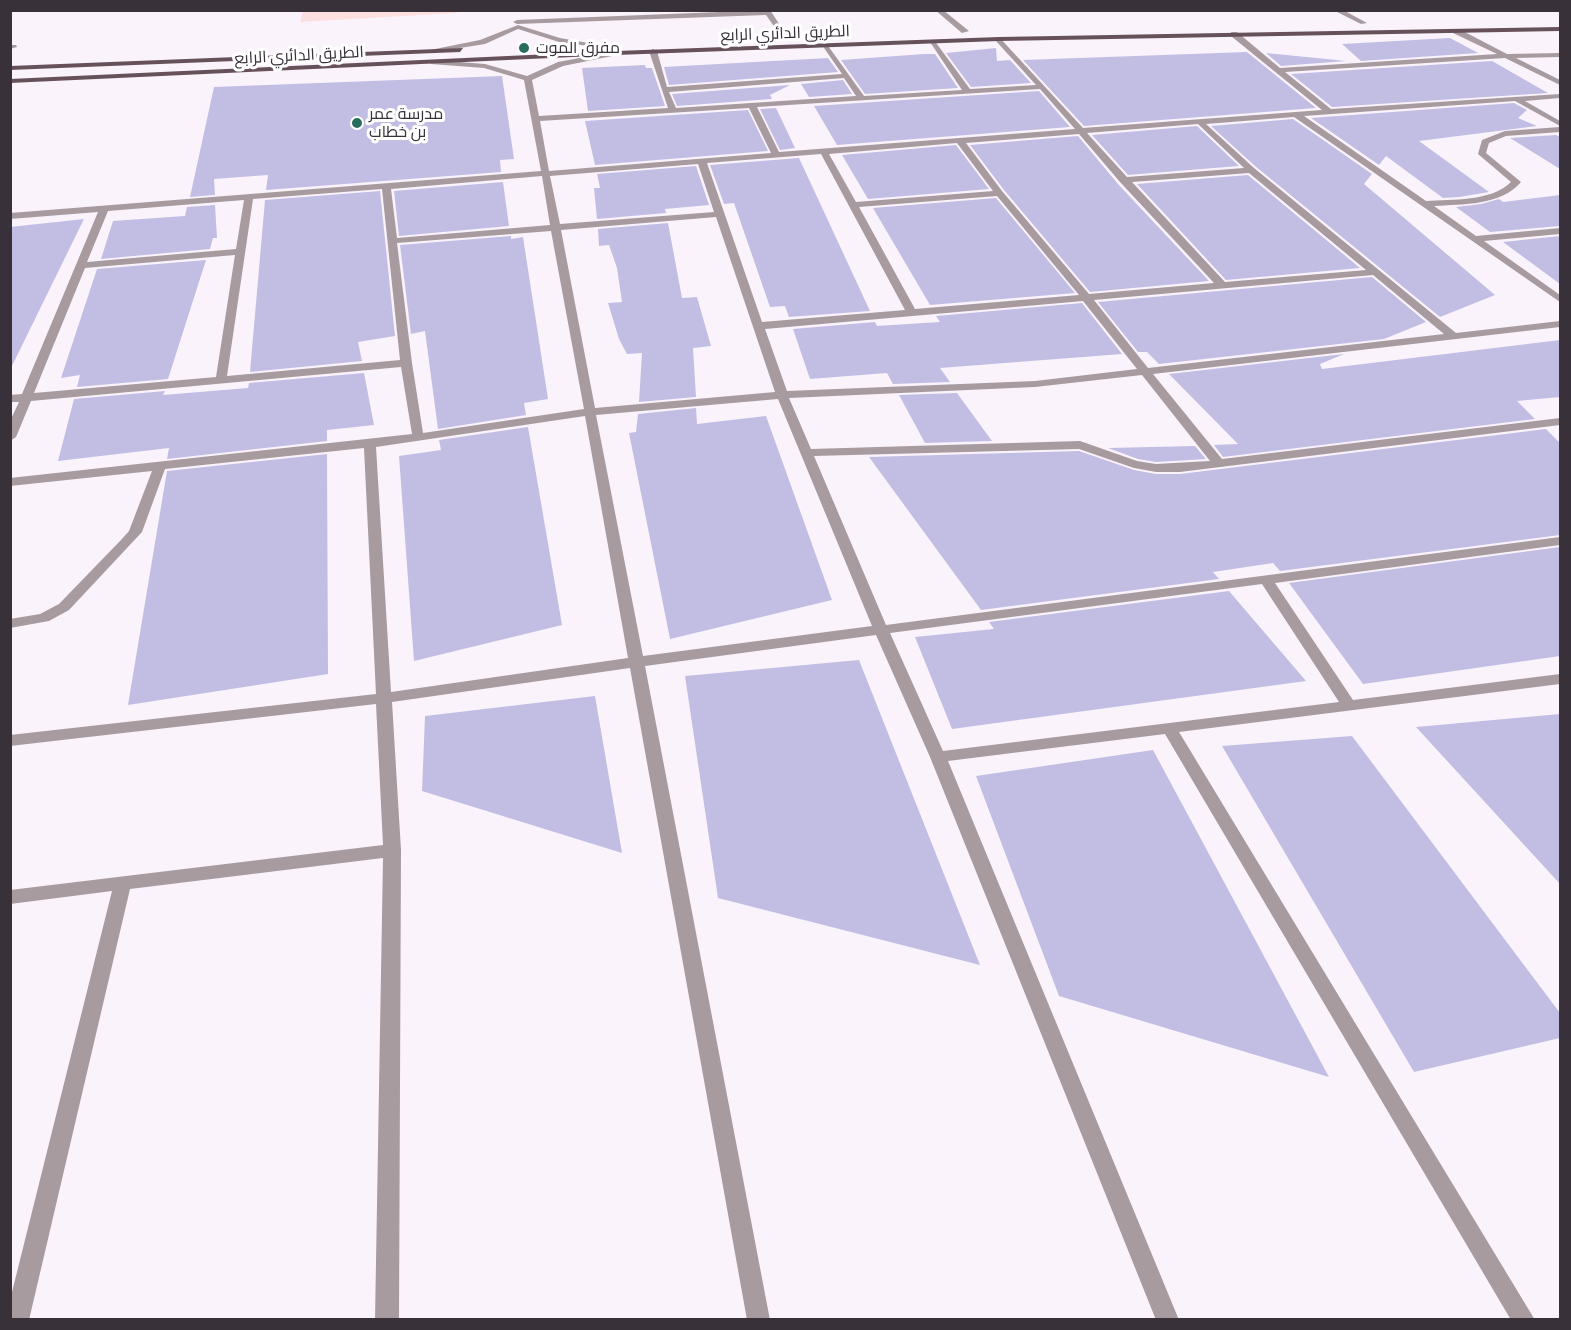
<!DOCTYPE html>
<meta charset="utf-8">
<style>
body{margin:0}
#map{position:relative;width:1571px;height:1330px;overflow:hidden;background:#faf3fc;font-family:"Exo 2",sans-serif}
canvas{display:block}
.frame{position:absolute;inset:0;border:12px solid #38313a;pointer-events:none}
</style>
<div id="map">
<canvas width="1571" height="1330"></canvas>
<div class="frame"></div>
</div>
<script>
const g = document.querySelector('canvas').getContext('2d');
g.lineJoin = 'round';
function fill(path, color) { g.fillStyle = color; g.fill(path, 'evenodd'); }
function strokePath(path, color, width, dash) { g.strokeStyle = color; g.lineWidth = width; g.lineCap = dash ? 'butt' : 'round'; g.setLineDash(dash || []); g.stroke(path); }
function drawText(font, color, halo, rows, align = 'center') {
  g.font = font + ' "Exo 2",Cairo,sans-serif'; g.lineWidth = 6; g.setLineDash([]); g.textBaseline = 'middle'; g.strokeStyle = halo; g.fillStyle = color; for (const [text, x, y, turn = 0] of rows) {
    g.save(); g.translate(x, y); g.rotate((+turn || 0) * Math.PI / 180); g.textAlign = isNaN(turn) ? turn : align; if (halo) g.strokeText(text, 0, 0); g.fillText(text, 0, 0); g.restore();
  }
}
fill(new Path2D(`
 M457,10V13L300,22L303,11Z`), '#fedfdf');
fill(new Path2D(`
 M1450,38L1478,53L1361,61L1342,44Z
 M996,48L997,61L1010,60L1031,83L971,87L946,53Z
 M1247,52L1316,108L1084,126L1023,60Z
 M1266,53L1346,61L1281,66Z
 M924,54H935L958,88L865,94L841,60Z
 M828,58L838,72L669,85L664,67Z
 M1492,61L1548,93L1332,107L1291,74Z
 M645,65L646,68H652L665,106L588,111L582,68Z
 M502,76L514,159L500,160L501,172L266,190L268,175L214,179L215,195L190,197L214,87Z
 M843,80L852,94L809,97L801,84Z
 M790,85L770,95L772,99L677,106L672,94Z
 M1039,91L1070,127L837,145L814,106Z
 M1514,103L1527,110L1518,118L1537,126L1419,141L1489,192L1459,197L1443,198L1386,156L1379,165L1311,118Z
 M776,108L795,148L780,150L760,109Z
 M748,110L768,151L595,165L585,121Z
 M1293,119L1372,174L1364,184L1495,295L1440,317L1255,166L1211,126Z
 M1197,126L1239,166L1128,175L1092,135Z
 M1556,135L1560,137V169L1510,138Z
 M1078,136L1118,184L1209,281L1090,292L1004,190L970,145Z
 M956,145L989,189L868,199L842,155Z
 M799,158L870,311L789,317L785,306L770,307L734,203L724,204L710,165Z
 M696,166L709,205L665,209L666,213L597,219L594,188H600L597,174Z
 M1248,175L1360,268L1226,280L1137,184Z
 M503,182L509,226L399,236L394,191Z
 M380,191L395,336L358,342L362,361L250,372L265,200Z
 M1560,195V226L1490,232L1456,207L1481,204L1499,199L1503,202Z
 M996,198L1075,293L930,305L873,208Z
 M215,205L217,238H213L210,249L101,259L113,221L185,216L187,207Z
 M84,219L10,370V227Z
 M668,223L682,298L697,297L711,346L693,348L696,397L639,402L642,353L627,354L619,339L608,303L622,302L617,268L609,245L599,246L598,229Z
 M511,236V239L523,237L548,399L524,403L526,415L438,429L425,331L411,334L400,245Z
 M1560,236V284L1503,242Z
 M206,260L168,379L77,387L80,375L61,378L97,269Z
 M1372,277L1426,322L1384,339L1159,364L1147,352H1138L1098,302Z
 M1082,303L1122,354L940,368L950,382L893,384L887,373L810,379L793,329L875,322L877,326L940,322L936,316Z
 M1560,340V397L1517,401L1535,419L1223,457L1214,445L1238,444L1169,374L1344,354L1320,364L1322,369Z
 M364,373L374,425L327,430V441L167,459L169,448L58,461L74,399L165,391L163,395L248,388L249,383Z
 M957,393L992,441L925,443L899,395Z
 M696,408L697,424L766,416L832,600L670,639L629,433L636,432L638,414Z
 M528,427L562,625L414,661L399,456L441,450L439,440Z
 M1546,429L1560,443V535L1280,571L1273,563L1213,572L1219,579L981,610L869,457L1079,451L1134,470L1156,474H1180Z
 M1195,446L1206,459L1156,462L1138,459L1108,448Z
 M327,454L328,674L128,705L167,471Z
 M1560,547V656L1363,684L1289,583Z
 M1229,591L1306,681L952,729L915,637L994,629L989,622Z
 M859,660L980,965L718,898L685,676Z
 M595,696L622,853L422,791L425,716Z
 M1560,714V884L1416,727Z
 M1352,736L1560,1013V1038L1414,1072L1222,746Z
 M1153,750L1329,1077L1059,996L976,776Z`), '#c2bee3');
fill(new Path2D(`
 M770,10L789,39H783L766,15L517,24L513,22L517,20Z
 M935,10H943L969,31L962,33Z
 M1333,10H1343L1367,23L1361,24Z
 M518,25L560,38L600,45L596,47L559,42L518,29L485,44L429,53L425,51L480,40Z
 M1453,29H1459L1507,54L1560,53V57L1516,58L1560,80V85L1505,58L1285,72L1331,109L1560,94V98L1525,101L1560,121V126L1515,101L1304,116L1426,201C1452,199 1491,202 1511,182L1478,154L1482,140L1505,131L1560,127V132L1506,136L1489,143L1486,153L1521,182C1501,206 1462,204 1434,206L1476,236L1560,228V234L1484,241L1560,295V302L1294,117L1206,124L1254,168L1456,333L1560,321V327L1153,374L1222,459L1560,418V425L1180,472H1156L1134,468L1079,449L814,456L886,625L1560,537V545L1275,583L1353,700L1560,674V684L1179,732L1535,1320H1511L1165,734L948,761L1179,1320H1156L930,757L876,635L645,666L770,1320H747L630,668L392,702L401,850L399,1320H375L383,858L130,889L29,1320H10V1300L112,891L10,904V890L383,845L376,704L10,746V735L376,694L364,448L165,469L142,532L69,610L49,621L10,628V619L40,614L59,604L121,540L129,531L152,471L10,486V478L412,434L401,367L31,401L16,437L10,441V421L19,402H10V395L22,394L98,212L10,219V213L541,171L524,80L484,68L431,64L430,62L434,60L485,64L527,76L558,62L617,51V55L563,66L532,80L539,116L668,108L649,51L653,49L657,51L667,87L842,74L822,45L826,43L864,96L962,90L930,42L934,40L970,89L1036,85L996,41L999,37L1083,128L1322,110L1231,36V32H1237L1280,68L1497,54L1453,33ZM844,78L856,96L676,108L669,92ZM1040,89L1075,129L779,152L757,107ZM749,108L771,153L549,171L540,121ZM1198,124L1244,168L1127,177L1087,133ZM1079,134L1120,182L1214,283L1089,294L1002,191L966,143ZM957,143L993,191L856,202L829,154ZM821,154L905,310L762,322L707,163ZM698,164L714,212L560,224L550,176ZM1249,173L1366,270L1225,282L1132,182ZM542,176L550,225L397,238L391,189ZM382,189L400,360L227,376L253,199ZM997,196L1079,295L915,309L859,207ZM244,200L236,249L87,262L108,211ZM716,217L775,392L595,408L561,230ZM551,231L584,409L423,433L412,363L397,243ZM235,255L216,377L34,393L85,268ZM1373,275L1444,334L1148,368L1094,300ZM1083,301L1137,369L1035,381L787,391L765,329ZM1142,375L1210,461L1156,464L1137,461L1080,441L811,449L789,398L1035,387ZM778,399L872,626L643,656L596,415ZM585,416L628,658L391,692L376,447ZM1262,584L1339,702L943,751L890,633Z
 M10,45H16L17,47L10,49Z`), '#a79ba0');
fill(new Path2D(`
 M1560,27V31L999,41L616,55L10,83V79L616,51L999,37Z
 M463,48L460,52L10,70V66Z`), '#66515b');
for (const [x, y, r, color] of [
 [524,48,6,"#296d5f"],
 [357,123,6,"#296d5f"]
]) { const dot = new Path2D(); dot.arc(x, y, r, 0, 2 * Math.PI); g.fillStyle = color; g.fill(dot); strokePath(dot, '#fff', 2); }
drawText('16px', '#38313a', '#fff', [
 ["الطريق الدائري الرابع",785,33,-2],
 ["الطريق الدائري الرابع",299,55,-3]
]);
drawText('16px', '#38313a', '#fff', [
 ["مفرق الموت",536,48],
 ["مدرسة عمر",369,114],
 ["بن خطاب",369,132]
], 'left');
</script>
